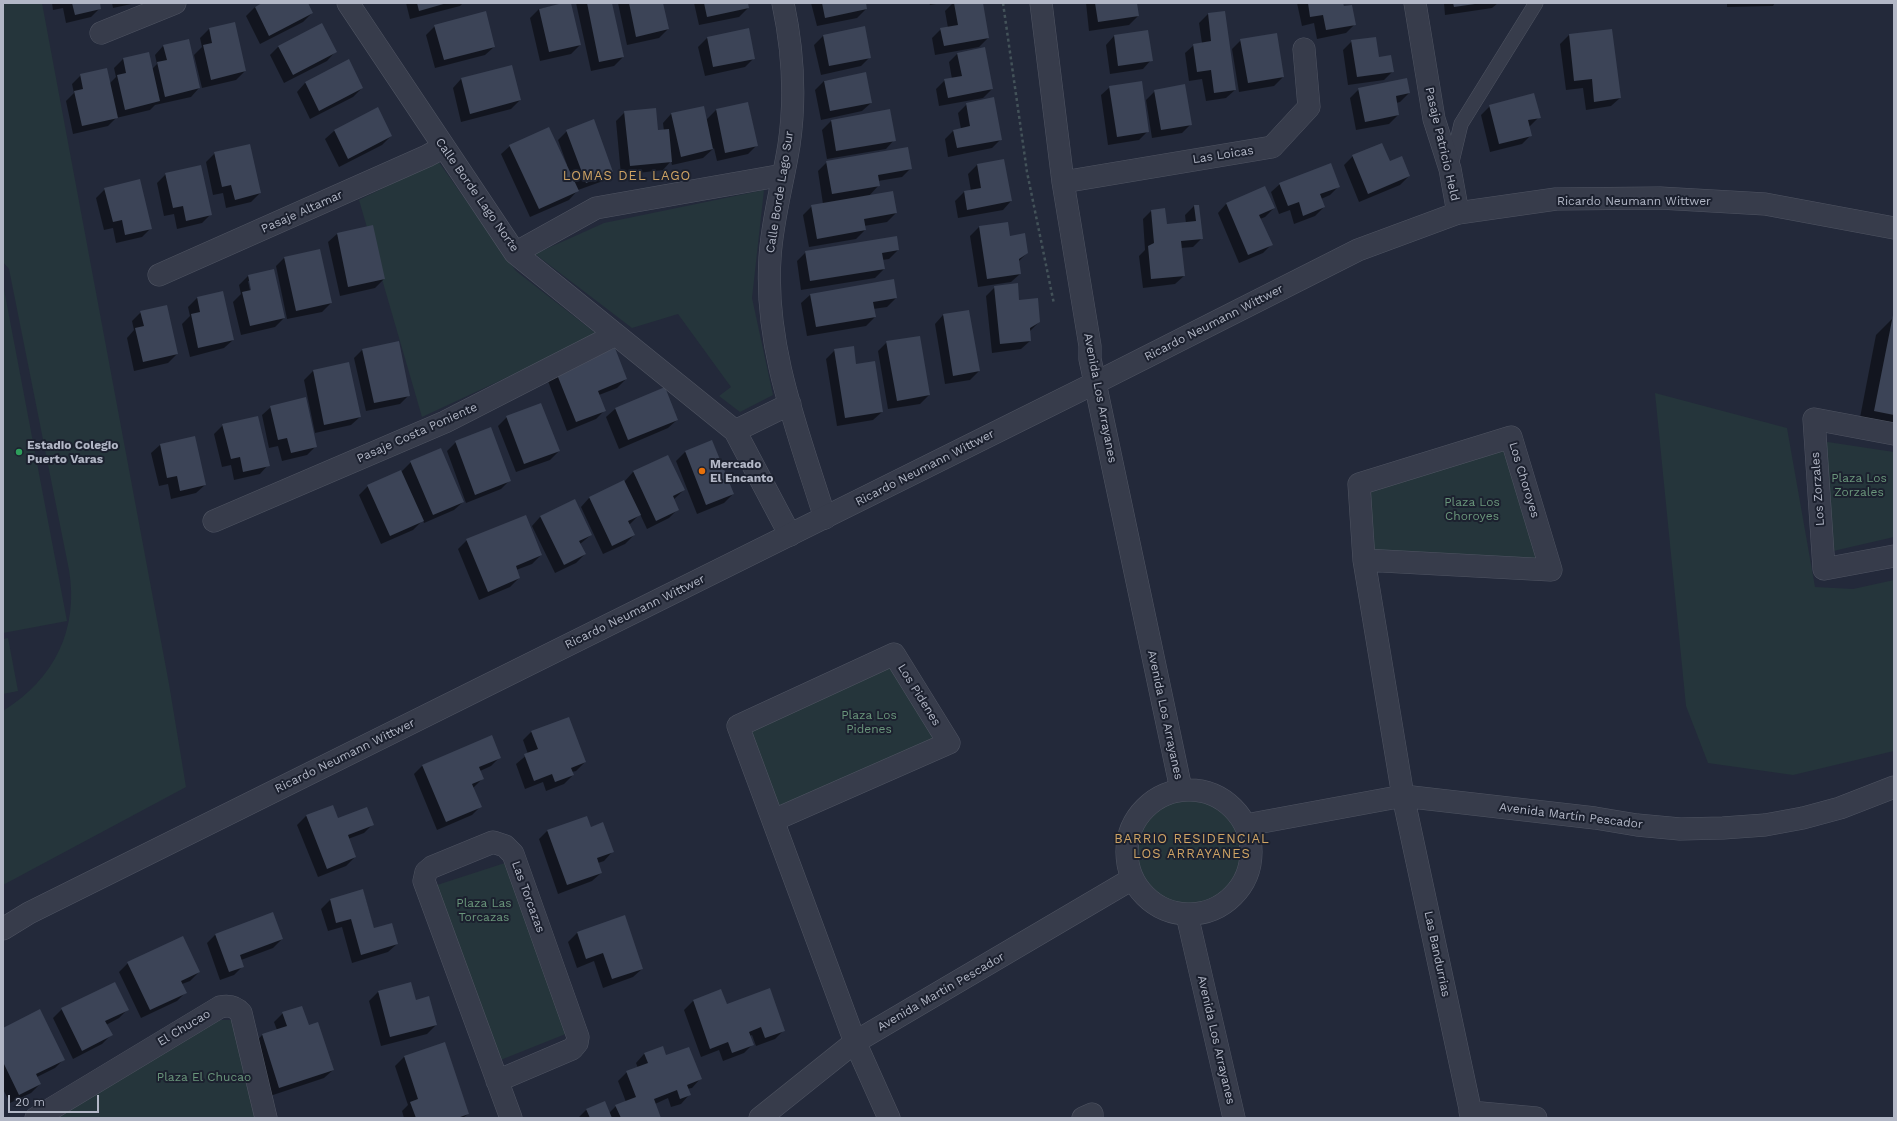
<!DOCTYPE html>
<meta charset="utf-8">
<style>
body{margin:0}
#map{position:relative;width:1897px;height:1121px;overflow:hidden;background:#23293a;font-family:"Work Sans",sans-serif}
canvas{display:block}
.frame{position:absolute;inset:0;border:4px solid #b2b7c6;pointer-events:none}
.scale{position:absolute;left:8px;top:1095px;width:91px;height:18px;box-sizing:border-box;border:2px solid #b2b7c6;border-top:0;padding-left:5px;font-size:12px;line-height:14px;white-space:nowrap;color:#b2b7c6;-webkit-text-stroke:3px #1c212f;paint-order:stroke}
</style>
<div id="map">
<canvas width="1897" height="1121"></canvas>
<div class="frame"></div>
<div class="scale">20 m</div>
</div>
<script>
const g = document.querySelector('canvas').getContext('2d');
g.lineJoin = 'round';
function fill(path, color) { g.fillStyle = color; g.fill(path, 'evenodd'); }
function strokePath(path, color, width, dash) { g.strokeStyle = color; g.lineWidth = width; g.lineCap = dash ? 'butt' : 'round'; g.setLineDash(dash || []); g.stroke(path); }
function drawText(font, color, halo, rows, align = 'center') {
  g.font = font + ' "Work Sans",sans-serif'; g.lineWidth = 4; g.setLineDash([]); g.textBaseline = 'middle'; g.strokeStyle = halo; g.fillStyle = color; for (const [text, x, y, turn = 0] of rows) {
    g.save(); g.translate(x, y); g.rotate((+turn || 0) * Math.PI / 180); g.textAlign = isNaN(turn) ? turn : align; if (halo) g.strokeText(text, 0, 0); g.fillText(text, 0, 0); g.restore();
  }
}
fill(new Path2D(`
 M3,3H42L169,684L186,787L3,885V711C54,679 79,630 69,570L9,269L3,262Z
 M438,161L516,271L598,335L422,417L359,200Z
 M764,190L752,298L773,395L740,412L719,396L731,387L678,314L632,328L535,254L604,223Z
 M3,284L67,621L3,633Z
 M1655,393L1787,428L1815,587L1853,589L1894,580V751L1793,775L1708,763L1686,706Z
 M1821,441L1894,452V537L1829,552Z
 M1505,449L1537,559L1374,551L1370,491Z
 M8,638L18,691L3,694V639Z
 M892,659L944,742L776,815L743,728Z
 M1131 852a58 58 0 1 1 116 0a58 58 0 1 1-116 0Z
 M508,862L568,1033L498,1061L434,886Z
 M218,1020H233L255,1118H58Z`), '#25353b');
fill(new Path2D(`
 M52,3H99L100,8L91,17L66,23L63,8L53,10Z
 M112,3H136L113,8Z
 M264,3H307L312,13L303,22L260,44L246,16L255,7Z
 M406,3H463L460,6L410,19Z
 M567,3H570L580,45L571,54L540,61L530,18L539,9Z
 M576,3H611L623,57L614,66L591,71Z
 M618,3H662L668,29L659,38L627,45Z
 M694,3H747L748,8L739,17L699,25Z
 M811,3H865L866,9L857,18L817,26Z
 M929,3H942L930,5Z
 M953,3H982L988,38L979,47L935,55L932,38L941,29L948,28L945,11Z
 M1086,3H1136L1138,16L1129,25L1089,31Z
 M1297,3H1342L1355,24L1346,33L1317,39L1314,23L1302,26Z
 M1444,3H1498L1492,8L1445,15Z
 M1727,3H1775L1773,6L1727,7Z
 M1224,12L1235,90L1226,98L1206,101L1202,79L1189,81L1185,53L1194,45L1202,43L1199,23L1208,14Z
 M234,23L245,71L236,80L202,88L194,55L202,47L200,38L209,29Z
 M435,26L494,47L485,55L435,68L426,35Z
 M1611,30L1620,98L1611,106L1586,110L1583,88L1566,90L1560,44L1569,35Z
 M823,36L870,57L861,66L821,75L814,45Z
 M1114,36L1151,60L1143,69L1110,74L1106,45Z
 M707,38L754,58L745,67L705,76L698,47Z
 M1241,40L1283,77L1274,86L1239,92L1232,49Z
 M1352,41L1378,58L1393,71L1384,80L1348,85L1343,50Z
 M163,46L199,88L191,97L155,105L150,110L116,118L108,126L73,134L66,101L74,93L72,84L81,75L109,84L116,77L114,68L123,59L152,69L157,64L155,55Z
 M278,47L335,52L327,61L284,83L270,55Z
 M958,53L992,89L983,98L939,106L936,89L945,80L952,79L949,62Z
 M865,73L871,103L862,111L821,120L815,90L824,81Z
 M461,79L520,100L511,109L461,122L453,88Z
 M305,83L362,88L353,97L310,119L297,92Z
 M1110,87L1148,131L1139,140L1108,145L1101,95Z
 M1359,89L1409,93L1400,102L1396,103L1398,115L1389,124L1356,130L1350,98Z
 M1155,91L1191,124L1182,133L1152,138L1146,100Z
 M748,103L757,145L748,154L717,161L714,148L703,158L672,165L671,161L663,170L621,175L616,121L625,112L657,132L664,131L663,123L671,114L706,120L716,110Z
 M967,104L1001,139L992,148L948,157L945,139L954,130L961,129L958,113Z
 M1490,106L1539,117L1529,127L1531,135L1522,144L1490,152L1481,115Z
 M377,109L391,136L382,145L339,167L325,139L334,131Z
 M889,111L894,140L886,149L827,159L822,130L831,121Z
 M567,131L612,172L603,181L578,190L569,200L530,217L501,154L510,146L566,166L567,165L558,140Z
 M215,153L260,193L251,202L226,208L223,193L213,195L206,162Z
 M1353,156L1389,162L1409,176L1400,185L1359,202L1344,165Z
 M1003,160L1011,201L1003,210L958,218L955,201L964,192L971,191L968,174L977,165Z
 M827,162L911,168L902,177L878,181L879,185L868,197L896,213L887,222L864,226L865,230L856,239L809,247L803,215L812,206L823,204L818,171Z
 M166,174L211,214L202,223L177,229L174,214L164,216L157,183Z
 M1280,184L1339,186L1330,195L1321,199L1324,207L1315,216L1294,224L1290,210L1279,214L1271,192Z
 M1265,187L1274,208L1265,217L1260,219L1271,245L1263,253L1239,263L1218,213L1226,204Z
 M105,189L151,228L142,237L116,243L113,228L104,230L96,198Z
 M1194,206L1202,238L1193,247L1181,248L1184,276L1175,284L1143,288L1139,256L1145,250L1143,219L1152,210L1166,225L1186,223L1185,215Z
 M979,227L1009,237L1027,253L1018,262L1020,274L1011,282L978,287L970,236Z
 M337,234L384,279L375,288L340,296L328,242Z
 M898,250L889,259L882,260L884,269L875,278L801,290L797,261L806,252Z
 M285,257L331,303L322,312L287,319L276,266Z
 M248,276L284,318L275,327L241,335L233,302L241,294L239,285ZM248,281H250L253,294L251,295Z
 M995,287L1019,301L1039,322L1029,332L1030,341L1021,349L992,353L986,296Z
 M222,292L233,340L224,348L190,357L182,324L190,316L188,307L197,298Z
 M810,295L896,298L887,307L873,309L875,317L866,326L807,336L801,303Z
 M141,312L177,354L168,363L134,371L127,338L134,330L132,321Z
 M943,315L979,371L970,380L945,384L935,324Z
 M1893,318H1894V436L1858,428L1876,335Z
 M887,342L929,395L920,404L888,409L878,351Z
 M363,349L409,395L400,404L366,411L354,358Z
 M835,350L855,365L882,412L873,420L837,426L826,359Z
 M313,371L360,417L351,425L315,433L304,380Z
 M557,372L626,379L617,388L599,395L605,410L596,419L567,431L548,381Z
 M664,388L677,420L668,428L619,449L606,417L615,409Z
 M271,407L316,446L307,455L282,461L278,446L269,448L262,415Z
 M507,417L559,451L550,460L516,472L498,426Z
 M223,425L268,465L260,474L234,480L231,465L222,467L214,434Z
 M712,441L733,494L724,503L697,514L676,461L685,452Z
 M456,442L510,480L501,489L466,503L447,451Z
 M160,445L205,485L196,493L171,499L168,484L159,486L151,453Z
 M667,456L684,490L673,500L678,509L669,518L647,529L640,514L629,525L634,535L625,544L603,554L581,507L589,498L624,482L633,472Z
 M411,462L463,502L454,510L424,523L423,520L413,530L381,544L359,495L368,486L402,471Z
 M575,501L591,535L580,544L585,554L576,563L555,573L532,526L540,517Z
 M467,540L541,555L532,564L516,570L519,578L510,587L479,600L458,549Z
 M532,731L585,762L576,771L572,772L573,775L564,784L546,791L543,782L525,789L516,764L528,754L523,740Z
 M500,757L491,766L480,771L483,778L473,788L481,806L472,815L437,830L414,774L422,766Z
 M332,806L338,820L373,824L364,833L348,839L355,857L346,866L318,877L297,825L306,816Z
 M590,828L612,852L604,861L598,863L601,873L592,881L558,894L539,839L548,830Z
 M363,890L374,929L397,944L388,952L352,963L342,927L328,931L321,909L330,900Z
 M624,917L642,969L633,977L603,988L594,961L577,968L568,942L577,933Z
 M216,934L282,939L273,948L241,960L243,966L234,975L220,980L207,943Z
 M128,963L199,972L190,981L182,984L186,992L177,1001L141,1018L119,972Z
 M721,990L727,1005L784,1030L775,1039L756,1046L752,1035L750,1036L753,1044L744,1053L723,1061L719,1050L701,1057L684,1010L693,1001Z
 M378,992L415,1001L436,1025L427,1034L381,1046L369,1001Z
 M62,1009H128L119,1018L106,1025L111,1035L102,1044L73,1059L53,1018Z
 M283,1013L308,1026L333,1070L324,1078L270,1096L254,1044L262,1035L277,1030L274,1022Z
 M3,1029L64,1059L55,1068L37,1077L40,1084L31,1093L10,1103L3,1089Z
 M444,1043L468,1114L463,1118H404L402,1111L408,1105L395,1066L404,1057Z
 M644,1054L666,1057L700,1079L692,1088L687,1089L689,1095L681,1104L671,1107L668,1098L655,1104L660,1118H578L587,1109L609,1113L616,1106L626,1102L618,1081L627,1072L638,1068L636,1063Z`), '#0007');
fill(new Path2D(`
 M72,3H100L101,9L75,15Z
 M262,3H308L313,13L269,36L255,7Z
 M417,3H447L419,11Z
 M563,3H571L581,45L549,52L539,9Z
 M587,3H612L624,57L599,62Z
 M629,3H663L669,29L636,37Z
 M704,3H748L749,8L707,17Z
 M822,3H866L867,9L825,18Z
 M954,3H983L989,38L944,46L940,28L958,25Z
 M1095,3H1137L1139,16L1098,22Z
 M1308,3H1343L1344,6L1352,5L1356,25L1326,30L1323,15L1310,17Z
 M1453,3H1475V4L1454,7Z
 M486,11L495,47L444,60L434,25Z
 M1225,11L1236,90L1214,93L1211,70L1197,72L1193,44L1211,41L1208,13Z
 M235,22L246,71L211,80L203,45L212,43L209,28Z
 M322,23L337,52L293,75L278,46Z
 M865,26L871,58L829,66L823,35Z
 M749,28L755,59L713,67L707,37Z
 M1612,29L1621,98L1594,102L1592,79L1574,81L1569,34Z
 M1148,30L1153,61L1118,66L1114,35Z
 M1277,33L1284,77L1248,83L1240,39Z
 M1376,37L1379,57L1391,55L1394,72L1357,77L1351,40Z
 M189,39L200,88L165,97L157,62L167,60L163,45Z
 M985,47L993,89L948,98L944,79L962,76L957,53Z
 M149,52L160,101L125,110L117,75L126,73L123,58Z
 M349,59L363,88L319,111L305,82Z
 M512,65L521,100L470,114L461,78Z
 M107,68L118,118L82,126L74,91L83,89L80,74Z
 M866,72L872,103L830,111L824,81Z
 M1407,78L1410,93L1396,96L1399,115L1365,122L1358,88Z
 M1142,81L1149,132L1117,137L1109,86Z
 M1185,84L1192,125L1161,130L1154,90Z
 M1534,93L1541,118L1528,120L1532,136L1499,144L1489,105Z
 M994,97L1002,140L957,148L953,130L970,126L966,103Z
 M748,102L758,146L725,153L716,109Z
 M704,106L713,149L681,157L671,113Z
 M378,107L392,136L348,159L334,130Z
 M656,108L658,130L669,129L672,162L630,166L624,111Z
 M890,109L896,141L836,151L831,120Z
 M594,119L613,172L586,183L566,130Z
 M549,127L579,191L539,209L509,145Z
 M1382,143L1390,161L1402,156L1410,176L1368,194L1352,155Z
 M250,144L261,193L235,200L231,185L222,187L214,152Z
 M908,147L912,169L878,175L880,186L832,194L826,161Z
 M1004,159L1012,201L967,210L964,191L981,188L977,164Z
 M1331,163L1340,187L1320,194L1325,207L1303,216L1299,202L1288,206L1279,183Z
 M201,165L212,215L186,221L183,206L173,208L165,173Z
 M140,179L152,229L125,235L122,220L113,222L104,188Z
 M1265,186L1275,208L1259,215L1273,245L1248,255L1226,203Z
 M893,191L897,213L864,219L866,230L817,239L811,205Z
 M1194,205H1199L1203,239L1181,241L1185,276L1151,279L1148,246L1154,243L1151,210L1165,208L1167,224L1196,221Z
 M1008,222L1010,236L1025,233L1028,253L1019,259L1021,274L987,279L979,226Z
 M373,225L385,279L348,287L337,233Z
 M897,236L899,250L882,253L885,269L810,281L805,251Z
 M320,249L332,303L296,311L284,257Z
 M274,269L285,318L250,326L242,292L251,290L248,275Z
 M894,279L897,298L873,302L876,317L816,327L810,294Z
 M1018,283L1019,300L1038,298L1040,322L1030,328L1031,341L1000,344L994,286Z
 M223,291L234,340L198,348L191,314L200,312L197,297Z
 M167,305L178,354L143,362L135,328L144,326L140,311Z
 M969,310L980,371L953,376L943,314Z
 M1893,315H1894V415L1874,411Z
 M920,336L930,395L897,401L886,341Z
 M399,341L410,396L374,403L362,349Z
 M854,346L856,364L875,361L883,412L845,418L834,349Z
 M615,348L627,379L598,391L606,411L576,422L556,372Z
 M349,362L361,417L324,425L313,370Z
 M665,387L678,420L628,440L615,408Z
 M306,397L317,447L291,453L287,438L278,440L270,406Z
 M541,403L560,451L524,464L506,416Z
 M258,416L270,466L243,472L240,457L231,459L222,424Z
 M491,427L511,481L475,495L455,441Z
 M195,436L206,485L180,491L177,476L167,478L160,444Z
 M712,440L734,494L706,505L685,451Z
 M441,448L464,502L433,515L410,461Z
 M668,455L685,490L673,496L679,510L656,521L633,471Z
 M401,470L424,521L390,536L367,485Z
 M624,480L641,515L628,521L635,535L612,546L589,497Z
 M575,499L592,535L579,541L586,554L564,565L540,516Z
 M526,515L542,555L516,566L520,578L488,592L466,539Z
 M569,717L586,762L571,768L574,775L555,782L552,774L534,781L524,754L538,749L531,731Z
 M492,735L501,758L479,767L484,779L472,784L482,807L446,822L422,765Z
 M333,805L338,818L367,807L374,825L348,835L356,857L327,869L306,815Z
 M587,816L591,827L603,822L614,852L597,858L602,873L567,885L547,830Z
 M363,889L374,928L392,923L398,944L361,955L351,919L336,923L330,899Z
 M273,912L283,939L240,955L244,967L229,972L215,934Z
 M625,915L643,969L612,979L603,953L586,959L577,932Z
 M183,936L200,972L181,981L187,993L150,1010L127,962Z
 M115,982L129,1010L105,1021L113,1035L82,1051L61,1008Z
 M411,982L416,1000L429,996L437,1025L390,1037L378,991Z
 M770,988L785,1031L765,1038L761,1027L749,1032L754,1045L732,1053L728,1042L710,1049L693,1000L721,989L727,1004Z
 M302,1006L309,1025L318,1022L334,1070L279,1088L262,1034L287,1026L282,1012Z
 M40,1009L65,1060L36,1074L41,1084L19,1095L3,1062V1028Z
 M445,1042L469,1114L457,1118H416L410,1102L418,1099L404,1056Z
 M663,1046L666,1055L689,1047L702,1079L687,1085L691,1095L680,1099L677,1090L654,1099L661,1118H621L615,1105L636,1097L626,1071L648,1063L644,1053Z
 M605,1101L612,1118H590L586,1109Z`), '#3c4457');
const service = new Path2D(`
 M1451,166L1461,124L1536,3`);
const minor = new Path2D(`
 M348,3L515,253L735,431L790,535
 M783,3C793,50 796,97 789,145C783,183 772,220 770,258C764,348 799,434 825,518
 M1041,3L1063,182L1090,346V359L1181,789
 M1415,3L1434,119L1450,169L1458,213
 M101,33L175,3
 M1063,182L1272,147L1309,107L1304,49
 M515,253L596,208L783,175
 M159,275L427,156L444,147
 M735,431L790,404
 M1894,434L1814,419L1824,569L1894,556
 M1511,437L1551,570L1364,560L1359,484Z
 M214,521L445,422L615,335
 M1364,560L1403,796L1472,1118
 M1127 852a62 62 0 1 1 124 0a62 62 0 1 1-124 0Z
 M774,820L949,743L894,654L738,726L855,1042L889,1118
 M1246,825L1403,796L1595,818L1637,825L1680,829L1723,828L1765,825L1803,818L1840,808L1894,787
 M1187,915L1234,1118
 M497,1081L572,1049L577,1043L578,1037L513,854L505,846L493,842L432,867L426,872L424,881L511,1118
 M1470,1112L1536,1118
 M36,1118L220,1007C229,1005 235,1006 241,1013L266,1118
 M760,1118L855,1042L1132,879
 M1083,1118L1092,1114V1118`);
const tertiary = new Path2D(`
 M3,929L29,913L1095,383L1358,250L1458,213L1556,199L1660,198L1765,204L1894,228`);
strokePath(service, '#4f5462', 15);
strokePath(minor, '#4f5462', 23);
strokePath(tertiary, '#4f5462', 23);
strokePath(new Path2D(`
 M1003,3L1027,172L1054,304`), '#435259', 2.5, [3, 3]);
strokePath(service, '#373c4b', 14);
strokePath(minor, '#373c4b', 22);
strokePath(tertiary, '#373c4b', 22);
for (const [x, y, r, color] of [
 [19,452,4,"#2e9e5b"],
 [702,471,4,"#e8710a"]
]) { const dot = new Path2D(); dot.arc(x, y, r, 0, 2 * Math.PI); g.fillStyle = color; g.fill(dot); strokePath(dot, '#1c212f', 1.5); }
drawText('12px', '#b2b7c6', '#1c212f', [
 ["Pasaje Patricio Held",1442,144,77],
 ["Las Loicas",1223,155,-9],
 ["Calle Borde Lago Sur",780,192,-81],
 ["Calle Borde Lago Norte",477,195,55],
 ["Ricardo Neumann Wittwer",1634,201],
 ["Pasaje Altamar",302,212,-24],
 ["Ricardo Neumann Wittwer",1214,323,-27],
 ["Avenida Los Arrayanes",1100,398,79],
 ["Pasaje Costa Poniente",417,433,-24],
 ["Ricardo Neumann Wittwer",925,468,-27],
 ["Los Choroyes",1524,480,73],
 ["Los Zorzales",1818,489,-94],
 ["Ricardo Neumann Wittwer",635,612,-26],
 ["Los Pidenes",919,695,58],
 ["Avenida Los Arrayanes",1165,715,78],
 ["Ricardo Neumann Wittwer",345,756,-26],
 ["Avenida Martín Pescador",1571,816,7],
 ["Las Torcazas",528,897,70],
 ["Las Bandurrias",1437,954,78],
 ["Avenida Martín Pescador",941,992,-30],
 ["El Chucao",184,1028,-31],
 ["Avenida Los Arrayanes",1216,1040,77]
]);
drawText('bold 12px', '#b2b7c6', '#1c212f', [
 ["Estadio Colegio",27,445],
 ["Puerto Varas",27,459],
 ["Mercado",710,464],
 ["El Encanto",710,478]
], 'left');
drawText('12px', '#6a967b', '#1c212f', [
 ["Plaza Los",1859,478],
 ["Zorzales",1859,492],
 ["Plaza Los",1472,502],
 ["Choroyes",1472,516],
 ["Plaza Los",869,715],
 ["Pidenes",869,729],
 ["Plaza Las",484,903],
 ["Torcazas",484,917],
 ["Plaza El Chucao",204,1077]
]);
g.letterSpacing = '1px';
drawText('13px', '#d0a464', '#1c212f', [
 ["LOMAS DEL LAGO",627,176],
 ["BARRIO RESIDENCIAL",1192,839],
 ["LOS ARRAYANES",1192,854]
]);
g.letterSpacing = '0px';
</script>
